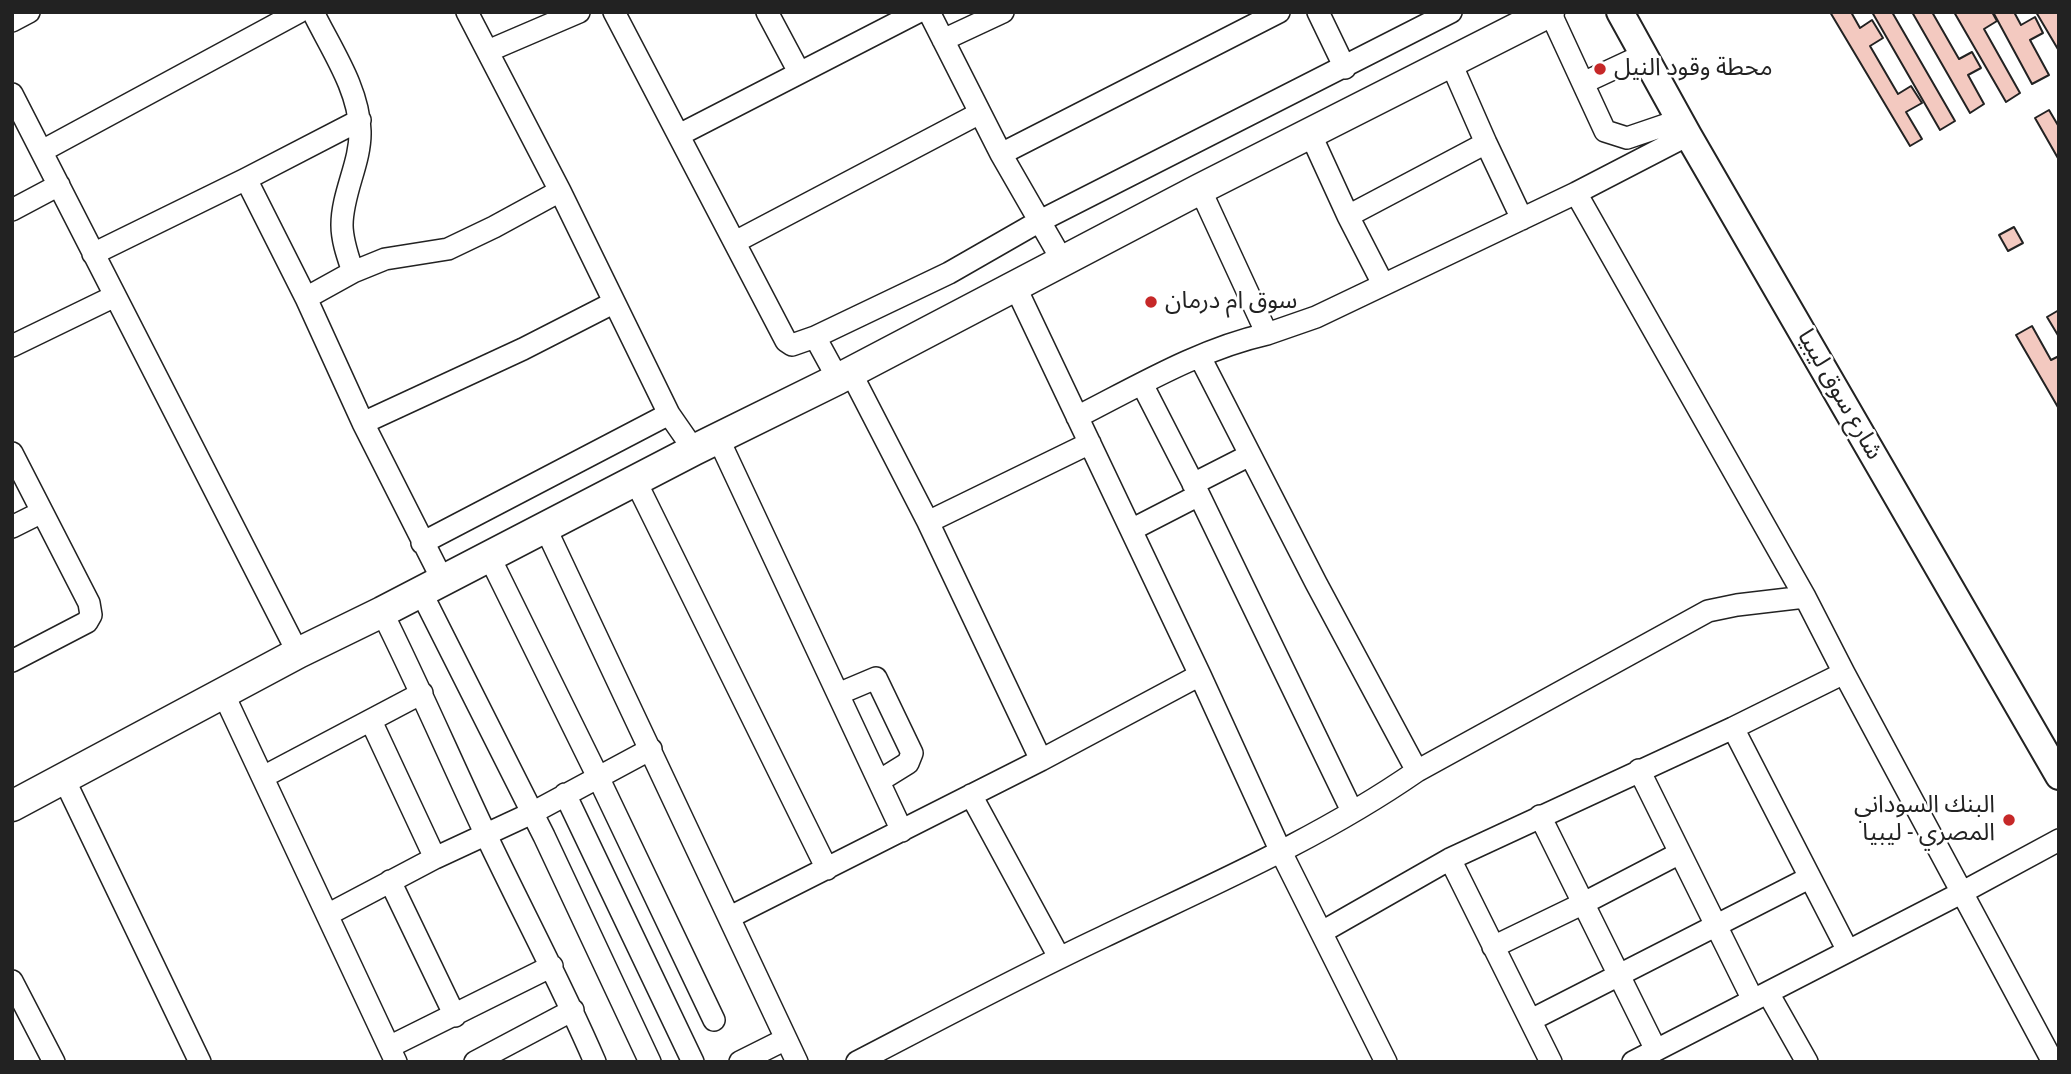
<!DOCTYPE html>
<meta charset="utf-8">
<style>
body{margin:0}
#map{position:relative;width:2071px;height:1074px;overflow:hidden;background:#fff;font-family:"Roboto Condensed",sans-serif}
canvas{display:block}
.frame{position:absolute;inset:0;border:14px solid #222;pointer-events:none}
</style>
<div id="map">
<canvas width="2071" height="1074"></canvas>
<div class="frame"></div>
</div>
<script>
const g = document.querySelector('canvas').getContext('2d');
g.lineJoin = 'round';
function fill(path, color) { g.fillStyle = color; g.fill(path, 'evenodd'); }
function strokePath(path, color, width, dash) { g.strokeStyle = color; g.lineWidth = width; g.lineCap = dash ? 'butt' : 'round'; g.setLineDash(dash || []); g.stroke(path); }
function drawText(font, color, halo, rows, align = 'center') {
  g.font = font + ' "Roboto Condensed","Noto Sans Arabic",sans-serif'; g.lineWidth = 5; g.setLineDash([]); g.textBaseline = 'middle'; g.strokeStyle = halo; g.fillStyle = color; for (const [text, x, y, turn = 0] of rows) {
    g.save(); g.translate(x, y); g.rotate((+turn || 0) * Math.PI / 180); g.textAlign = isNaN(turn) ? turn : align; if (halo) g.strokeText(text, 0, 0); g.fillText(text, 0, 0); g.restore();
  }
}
const building = new Path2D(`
 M1830,12H1851L1860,28L1872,20L1883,38L1870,46L1898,94L1911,86L1922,103L1906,112L1922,139L1910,146Z
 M1872,12H1892L1955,121L1940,130Z
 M1912,12H1932L1959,59L1972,52L1981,68L1968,75L1984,104L1970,113Z
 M1954,12H1992L1997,21L1984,29L2020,93L2006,102Z
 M1993,12H2014L2021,25L2035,17L2043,33L2030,40L2049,75L2032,84Z
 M2036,12H2059V51Z
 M2049,110L2059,127V160L2035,118Z
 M2014,227L2023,243L2008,251L1999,235Z
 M2059,310V337L2047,317Z
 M2032,326L2051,360L2059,356V409L2016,335Z`);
fill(building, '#f3c9c0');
strokePath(building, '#222', 2);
const minor = new Path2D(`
 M313,12C331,49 359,89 360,131C361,162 342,193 342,225C342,241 348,257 353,272
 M467,12L560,191L669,414L694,450
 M614,12L786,341L792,345L815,337L949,273L1038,222L1451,12
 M767,12L799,72
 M929,12L1001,154L1062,260
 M1318,12L1345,68
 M1550,12L1605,131L1627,138L1680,120
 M12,21L29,12
 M943,40L1003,12
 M488,51L579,12
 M1450,61L1486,143L1522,219
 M1583,83L1643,55
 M12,94L298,653
 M1310,133L1348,216L1383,284
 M679,135L918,12
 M42,151L299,12
 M1001,154L1279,12
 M246,179L306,298L363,423L443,581
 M1200,189L1267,334L1316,317L1576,193L1688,135
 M1576,193L1805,597L1844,673L2053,1062
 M12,210L59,185
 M1348,216L1486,143
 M735,242L980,113
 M93,254L246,179L360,120
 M1015,286L1200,675L1281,852L1386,1062
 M306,298L353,272L385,259L448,249L494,227L560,191
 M815,337L838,379
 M12,346L115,296
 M1200,357L1316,583L1417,771
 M851,373L928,522L1041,760
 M1142,384L1199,495L1352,811
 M1077,417C1138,386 1200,349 1267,334
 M363,423L523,349L613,303
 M718,438L902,831
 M12,453L89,603L91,615L87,622L12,661
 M635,480L827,869
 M1193,484L1250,455
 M928,522L1090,443
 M12,527L42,512
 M545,527L797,1062
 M1131,530L1199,495
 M422,543L669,414
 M489,556L598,777L714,1020
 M421,592L544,836L650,1062
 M382,612C419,686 451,761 486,835C522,911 562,985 595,1062
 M223,693L396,1062
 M838,694L876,678L912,753L908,763L879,781
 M371,721L435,858
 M1733,728L1848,951
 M1639,770L1753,1000
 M263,777L422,693
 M64,779L200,1062
 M565,794L693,1062
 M971,795L1059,957
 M1540,816L1656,1050
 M1450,859L1551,1062
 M390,881L455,1016
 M327,915L435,858L532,813L651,749
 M730,917L1041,760L1200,675
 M1322,932L1450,859L1733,728L1844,673
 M1493,947L1584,903L1680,853
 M12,981L54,1062
 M1768,993L1807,1062
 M1531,1020L1809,878
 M389,1047L552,966
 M475,1062L573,1010
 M740,1062L786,1039
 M857,1062C938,1020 1020,976 1103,937C1209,886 1319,839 1417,771L1708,611L1737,605L1805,597
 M1633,1062L1961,893L2059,840`);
const major = new Path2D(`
 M1620,12L1688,135L2059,776`);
const highway = new Path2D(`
 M12,806L298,653L382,612L694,450L838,379L1200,189L1549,12`);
strokePath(minor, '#222', 24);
strokePath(major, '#222', 30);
strokePath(highway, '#222', 33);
strokePath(minor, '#fff', 21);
strokePath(major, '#fff', 26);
strokePath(highway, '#fff', 30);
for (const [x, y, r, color] of [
 [1600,69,7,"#c62828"],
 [1151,302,7,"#c62828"],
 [2009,820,7,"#c62828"]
]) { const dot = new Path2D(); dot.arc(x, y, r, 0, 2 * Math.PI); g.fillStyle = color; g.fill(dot); strokePath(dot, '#fff', 2.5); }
drawText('24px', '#222', '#fff', [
 ["محطة وقود النيل",1614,69],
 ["سوق ام درمان",1165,302],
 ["البنك السوداني",1995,806,"right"],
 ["المصري - ليبيا",1995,834,"right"]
], 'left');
drawText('24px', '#222', '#fff', [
 ["شارع سوق ليبيا",1839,395,60]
]);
</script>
